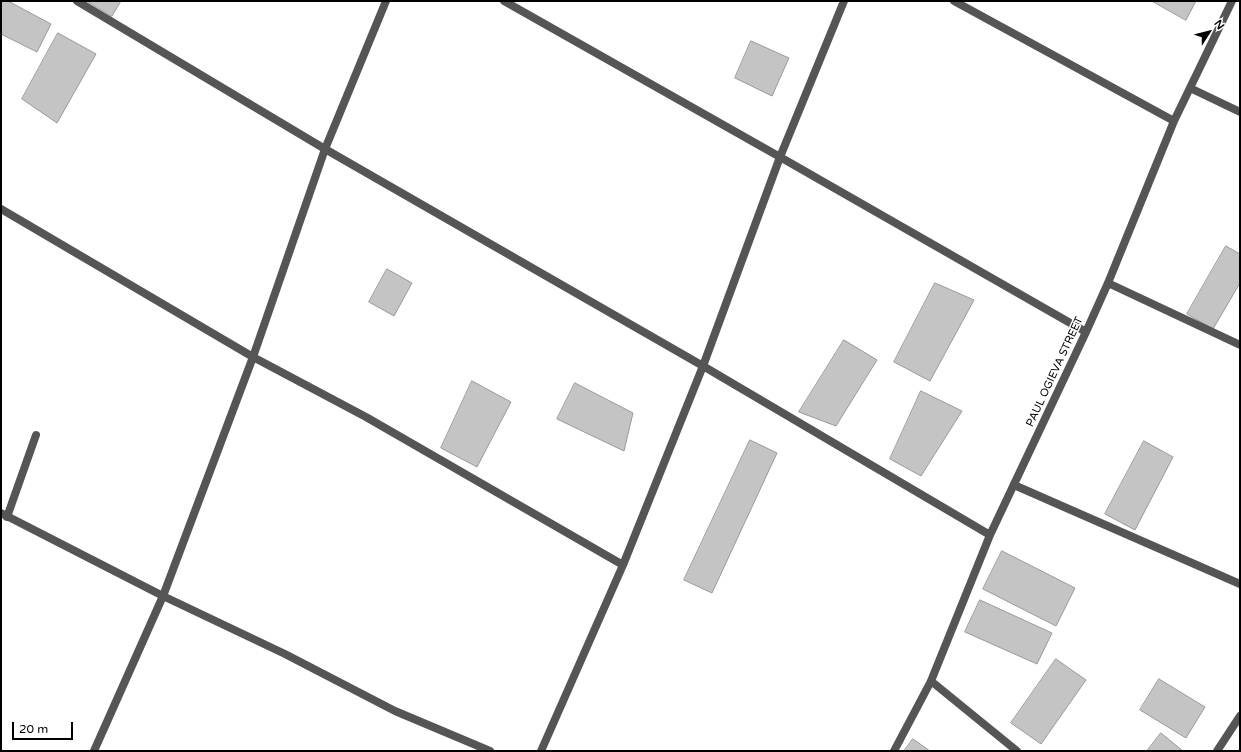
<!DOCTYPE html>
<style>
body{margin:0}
#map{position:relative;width:1241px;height:752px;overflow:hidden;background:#fff;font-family:"Varela Round",sans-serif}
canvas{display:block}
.frame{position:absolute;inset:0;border:2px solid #000;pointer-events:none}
.north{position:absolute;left:1189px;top:12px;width:40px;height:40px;-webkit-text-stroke:3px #fff;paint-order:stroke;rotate:54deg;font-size:11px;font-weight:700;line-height:16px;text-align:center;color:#000}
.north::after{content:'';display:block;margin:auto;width:14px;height:18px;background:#000;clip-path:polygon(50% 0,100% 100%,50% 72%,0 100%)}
.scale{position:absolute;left:12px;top:722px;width:61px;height:18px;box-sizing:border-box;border:2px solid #000;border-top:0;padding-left:5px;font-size:12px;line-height:14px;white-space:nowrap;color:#000;-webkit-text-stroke:3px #fff;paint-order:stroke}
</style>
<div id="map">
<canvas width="1241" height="752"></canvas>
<div class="frame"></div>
<div class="north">N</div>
<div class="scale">20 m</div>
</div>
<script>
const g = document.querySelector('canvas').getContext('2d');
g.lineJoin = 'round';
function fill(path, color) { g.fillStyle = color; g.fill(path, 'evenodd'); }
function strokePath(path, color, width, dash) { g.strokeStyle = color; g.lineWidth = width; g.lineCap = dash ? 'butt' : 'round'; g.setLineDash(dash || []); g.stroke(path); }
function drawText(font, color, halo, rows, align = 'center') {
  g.font = font + ' "Varela Round",sans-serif'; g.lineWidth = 3; g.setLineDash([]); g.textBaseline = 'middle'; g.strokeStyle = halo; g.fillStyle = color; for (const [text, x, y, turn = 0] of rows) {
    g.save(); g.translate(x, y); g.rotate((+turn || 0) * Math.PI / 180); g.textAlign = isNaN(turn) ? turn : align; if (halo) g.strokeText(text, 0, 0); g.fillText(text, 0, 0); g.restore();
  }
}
const building = new Path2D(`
 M1,1H8L51,24L37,52L1,34Z
 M87,1H121L112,16Z
 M1152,1H1196L1186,20Z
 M58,33L96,54L57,123L22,99Z
 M751,41L789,58L772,96L735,78Z
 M1226,246L1240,254V283L1213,329L1187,314Z
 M387,269L412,283L394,316L369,302Z
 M935,283L974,300L930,381L894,362Z
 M844,340L877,360L836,426L799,412Z
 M472,381L511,402L477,467L441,448Z
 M575,383L633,413L624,451L557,419Z
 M921,391L962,411L921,476L890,459Z
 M750,440L777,453L712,593L684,580Z
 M1144,441L1173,457L1135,530L1105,514Z
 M1002,551L1075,588L1056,626L983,589Z
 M980,600L1052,633L1037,664L965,632Z
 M1056,659L1086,680L1041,744L1011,723Z
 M1159,679L1205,707L1186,738L1140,710Z
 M1161,733L1183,751H1147Z
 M913,739L930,751H904Z`);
fill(building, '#c4c4c4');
strokePath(building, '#999', 1);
strokePath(new Path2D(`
 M7,517L36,435`), '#555', 8);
strokePath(new Path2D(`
 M77,1L325,149L703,366L990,535
 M504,1L780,157L1086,332
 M954,1L1174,121
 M1190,88L1240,112
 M1,209L253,357L366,417L623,565
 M1108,283L1240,345
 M1014,485L1240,584
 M1,513L163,596L285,654L395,711L490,751
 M931,681L1017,751
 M94,751L163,596L253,357L325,149L386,1
 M541,751L623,565L703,366L780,157L844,1
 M894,751L931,681L990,535L1086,332L1108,283L1174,121L1232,1
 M1217,751L1240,716`), '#555', 8);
drawText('11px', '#000', '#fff', [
 ["PAUL OGIEVA STREET",1055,372,-65]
]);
</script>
